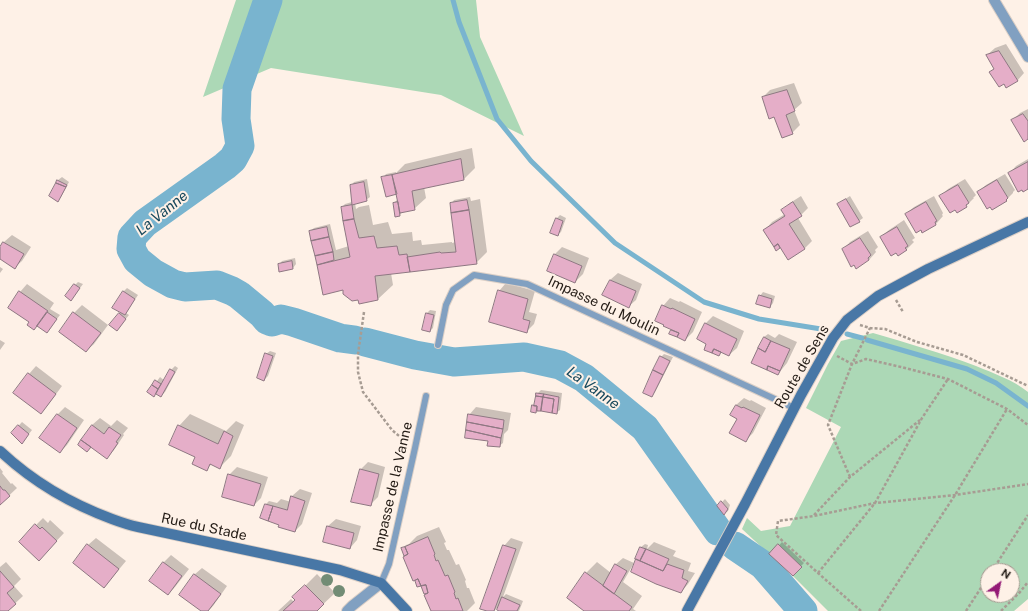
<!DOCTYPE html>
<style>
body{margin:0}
#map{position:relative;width:1028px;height:611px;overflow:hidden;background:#fef1e7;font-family:"Public Sans",sans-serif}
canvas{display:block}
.north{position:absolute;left:980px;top:563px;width:40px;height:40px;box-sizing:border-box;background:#fef1e7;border:1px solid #a79c93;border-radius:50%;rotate:33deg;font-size:11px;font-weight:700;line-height:16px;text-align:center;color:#241c16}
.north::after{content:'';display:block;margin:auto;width:14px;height:18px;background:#941a76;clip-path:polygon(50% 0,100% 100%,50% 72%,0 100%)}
</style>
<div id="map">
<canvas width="1028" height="611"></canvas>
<div class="north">N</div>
</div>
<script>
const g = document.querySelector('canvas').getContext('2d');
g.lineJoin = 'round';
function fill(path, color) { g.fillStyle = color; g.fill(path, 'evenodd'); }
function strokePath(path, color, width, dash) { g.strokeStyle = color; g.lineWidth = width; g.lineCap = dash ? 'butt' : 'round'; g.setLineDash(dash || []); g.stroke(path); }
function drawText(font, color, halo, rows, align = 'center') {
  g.font = font + ' "Public Sans",sans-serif'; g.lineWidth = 4; g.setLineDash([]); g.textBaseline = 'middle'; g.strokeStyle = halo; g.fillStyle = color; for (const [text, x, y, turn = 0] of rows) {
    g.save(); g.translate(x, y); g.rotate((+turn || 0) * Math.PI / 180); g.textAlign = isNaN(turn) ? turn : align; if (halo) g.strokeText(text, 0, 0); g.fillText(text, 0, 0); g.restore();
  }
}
fill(new Path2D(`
 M236,0H476L480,37L524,136L441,95L271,68L203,97Z
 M873,333C907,343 942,353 976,366C993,373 1013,380 1028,392V599L1014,611H828L793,576L742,529L747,518L761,531L790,526L841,427L806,408L828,364L841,341ZM988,571H1012V595H988Z`), '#acd8b6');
fill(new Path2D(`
 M1006,44L1024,73L1017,81L1005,83L991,72L995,68L987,55L995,48Z
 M794,83L802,103L794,110L800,125L792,133L775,116L763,97L770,90Z
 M1028,109V138L1013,120L1020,113Z
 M472,148L475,168L464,179L424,187L426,198L414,209L403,211L400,215H396L394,203L398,199L397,193L383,178L386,174L396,172V173L405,164Z
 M1028,159V188L1009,174L1016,166Z
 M1005,174L1015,190L1013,192V193L1006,200L978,192L986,185Z
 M62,177L69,182L61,197L58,200L50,196L58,180Z
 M367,179L370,197L366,200L355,203L356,209L359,207L369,205L373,225L388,222L392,234L412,232L413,241L421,240L422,245L452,242V243L456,242L451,204L454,200L470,197L471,201L480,199L487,252L476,263L391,273L393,285L378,299L360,303L359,299L344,289L324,294L310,231L314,228L330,224L336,250L349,246L342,207L345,204L352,202L351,186L354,182Z
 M965,179L976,195L973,198H974L966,206L941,196L948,189Z
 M801,196L808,208L798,218L812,241L805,248L788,259L781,247L776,249L765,230L772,222L785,214L783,210L790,203Z
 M850,196L863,218L859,221L839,204L842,201Z
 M934,196L943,213L942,215L943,216L936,224L906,214L914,207Z
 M560,215L566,218L561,232L557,235L556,219Z
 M904,220L915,238L912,240L914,242L906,250L881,237L889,230Z
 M868,231L878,247L875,250L876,252L869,260L843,250L850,242Z
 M12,235L31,247L22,261L14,268L0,258V249L4,242Z
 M562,247L589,258L583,274L575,282L548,270L555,254Z
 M295,258L296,264L293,268L279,265L282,261Z
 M0,267L3,269L0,273Z
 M618,273L642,284L636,300L628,307L610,280Z
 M78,282L83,284L74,296L75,285Z
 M506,283L535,291L529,312L537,314L534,324L527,331L499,291Z
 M27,284L54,303L50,309L60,315L50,328L37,326L34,329L30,322L20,292Z
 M127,288L138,295L126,313L129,315L117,330L119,314L121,312L123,292Z
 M763,292L775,296L773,303L770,307L760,296Z
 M670,298L679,302L680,301L702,312L693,332L685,340L671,333L672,329L663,306Z
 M82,305L108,325L94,344L86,351L60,332L74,313Z
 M430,310L436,311L433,328L430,331L426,314Z
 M713,316L744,331L737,348L729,355L722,351L718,355L708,343L705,324Z
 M768,334L775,338L779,334L797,342L787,363L778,374L764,337Z
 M0,340L5,343L0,350Z
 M270,351L276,353L268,376L264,380L266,354Z
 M664,354L673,357L655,392L652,396L661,357Z
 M36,366L62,386L48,405L41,412L29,374Z
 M175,366L178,368L165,392L161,396L156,393L154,395L149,392L160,377L165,381L171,370Z
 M541,390L562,393L560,410L556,413L538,410L536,412L533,406L535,403L537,394Z
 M744,398L750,401L751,400L766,408L753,433L746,440L738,418L736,405Z
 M65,407L84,420L67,445L60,452L40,438L58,414Z
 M476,407L511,413L508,430L504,434L503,443L499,446L469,415Z
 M190,414L226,431L236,421L244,425L231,456L220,467L212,464L206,469L196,457L179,426Z
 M100,418L111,426L117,420L128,428L123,434L124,435L114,450L107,457L91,446L92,425Z
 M22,422L32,430L22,443L12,433Z
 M368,462L385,467L378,497L370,505L361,469Z
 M237,467L268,477L261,498L254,505L229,475Z
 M0,468L3,472L2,473L11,484L12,483L17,488L0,504Z
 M300,489L312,493L302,524L295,531L280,524L266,504L269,501L277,503L281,499L291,502L292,496Z
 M725,499L730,505L728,511L724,514L718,506Z
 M43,518L48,523L50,520L64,533L46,552L36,525Z
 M336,519L361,526L357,540L350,548L324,541L328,526Z
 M439,527L446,542L444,543L447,550H449L456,565L459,564L466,580L465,581L467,588H469L475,603L467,611H432L425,595L428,592L416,581L420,577L405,556L402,549L406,545L409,544L417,536Z
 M96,538L126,561L111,579L104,586L88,545Z
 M511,538L523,542L503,597L506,594L523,601L519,611H502L499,606L494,611H491L504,546Z
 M654,542L676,551L673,556L691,563L688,571L695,573L688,584L681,592L636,558L641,547L645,544L648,545L647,549Z
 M782,542L804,563L793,574L771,554Z
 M171,555L189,569L175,587L168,594L150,581L164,562Z
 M623,558L634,563L623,582L642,596L633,609L636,611H586V573L597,562L611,573L615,565Z
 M6,562L21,579L14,586L23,596L7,611H0V567Z
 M202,568L227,586L213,606L208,611H203L194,575Z
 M317,574L335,593L316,611H278L291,599L294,602L296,600L294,597Z`), '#0003');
strokePath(new Path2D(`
 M453,0L459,22L497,119L531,161L615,243L704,302L759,319L821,329
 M847,334L862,338
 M867,340L967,369L996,383L1028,406`), '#79b4cf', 5);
strokePath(new Path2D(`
 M268,0L237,89L236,119L240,146L233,159L225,166L145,223L132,237L131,249L137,260L153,273L173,284L185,287L217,285L232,291L239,295L262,314L267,320L272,322L281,319L293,322L340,338L355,340
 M365,342L415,355L454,362L524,357L560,365L584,378L645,428L718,531
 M735,546L763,565L803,611`), '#79b4cf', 29);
const building = new Path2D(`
 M999,51L1018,81L1006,88L1004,84L999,87L989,72L994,69L986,55Z
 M787,90L795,111L786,115L793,134L782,138L774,117L769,119L762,97Z
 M1023,114L1028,121V139L1024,142L1011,120Z
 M461,159L464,180L412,191L415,210L400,213L392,175Z
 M1028,162V189L1023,192L1022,190L1018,192L1008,173Z
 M392,175L397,194L386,197L381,177Z
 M57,180L67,185L66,187L56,183Z
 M997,180L1008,198L1006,200L1007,201L992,210L990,207L987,209L977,192Z
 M364,182L367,201L352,205L350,185Z
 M56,183L66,187L58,202L49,196Z
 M958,185L969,203L966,205L967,207L957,213L955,210L950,213L939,196Z
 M846,199L860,222L850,227L837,204Z
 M467,200L469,210L451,213L450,203Z
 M398,202L400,216L395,217L393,203Z
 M793,202L802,216L789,224L805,249L788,260L778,244L774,247L763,230L785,216L781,210Z
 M926,202L937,221L935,222L936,225L922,233L921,230L916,233L905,214Z
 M352,205L354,219L343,221L341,207Z
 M469,210L477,264L410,272L407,257L440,252L441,253L456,252L451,213Z
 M556,218L563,221L558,236L550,233Z
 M354,219L359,238L374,236L377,248L397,246L399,255L407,254L410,272L375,276L378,300L359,304L358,300L352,301L343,294V290L323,295L317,265L350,257L343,221Z
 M327,227L329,237L311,241L309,231Z
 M897,227L908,246L905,248L907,250L898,256L896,253L891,256L880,237Z
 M329,237L333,252L315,256L311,241Z
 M860,238L871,255L868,258L869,260L856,269L854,265L851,267L842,249Z
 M3,242L24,254L15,269L0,259V247Z
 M778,244L780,248L776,251L774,247Z
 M333,252L334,260L317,265L315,256Z
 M554,254L582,266L575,283L547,271Z
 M292,261L293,269L279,272L278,264Z
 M610,280L636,291L629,308L602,295Z
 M74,284L80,288L71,301L65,296Z
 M498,290L528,299L523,319L530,321L527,333L489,322Z
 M19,291L48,311L34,330L27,325L29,322L8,308Z
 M123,291L135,299L125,315L112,308Z
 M759,295L772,299L770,308L756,304Z
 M662,305L671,309L672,308L695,319L685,341L677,337L679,333L663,326L664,325L655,321Z
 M47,312L57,319L47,333L37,326Z
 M73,312L101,333L86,352L59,332Z
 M119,313L126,319L117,331L109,325Z
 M426,313L434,315L430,332L422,330Z
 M705,323L737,339L729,356L714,349L712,353L704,350L706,344L697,339Z
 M671,330L679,333L677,337L669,334Z
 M764,337L771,341L765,352L758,348Z
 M771,341L790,349L780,371L768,366L767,370L751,363L758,348L765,352Z
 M714,349L721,352L719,356L712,353Z
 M265,353L273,356L264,381L257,378Z
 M660,356L670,361L663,375L653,370Z
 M768,366L780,371L778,375L767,370Z
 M170,369L175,372L161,397L156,394Z
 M653,370L663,375L652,397L643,393Z
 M28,373L56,394L41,414L13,393Z
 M155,380L161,384L158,389L152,385Z
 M152,385L158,389L154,397L147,392Z
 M536,393L544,394L543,397L536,396Z
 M544,394L559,397L557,414L552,413L554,399L543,397Z
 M536,396L543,397L541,411H537V406H534Z
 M543,397L554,399L552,413L541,411Z
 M532,405L537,406L536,413L531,412Z
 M736,405L742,408L743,407L760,415L746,442L729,433L737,419L730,415Z
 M57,414L77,428L60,453L39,438Z
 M468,414L504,420L503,429L467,422Z
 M467,422L503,429L501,438L466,430Z
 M18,425L29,434L22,444L11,433Z
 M92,425L104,434L109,427L121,435L116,442L118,443L107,459L81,440Z
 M178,425L218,444L224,431L233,436L220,469L210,464L207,471L192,464L195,457L169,445Z
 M466,430L501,438L500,447L487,446L488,441L465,438Z
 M81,440L91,447L87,452L78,445Z
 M360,469L379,474L371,506L351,502Z
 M228,474L261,484L254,506L222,497Z
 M0,486L3,490H5L10,496L0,505Z
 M291,496L305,501L295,532L278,527L279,525L268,521L273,506L287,510Z
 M721,501L728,509L724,515L717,506Z
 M265,504L273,506L268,521L260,518Z
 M35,524L40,529L42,527L57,541L39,561L19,542Z
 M327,526L354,533L350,549L323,542Z
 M428,537L435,554L434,555L436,561L438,560L445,576L448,575L455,592L454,593L456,599L458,598L463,611H431L424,595L428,593L426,585L421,586L418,579L413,581L403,557L408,554L405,547Z
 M87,544L119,569L104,588L73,563Z
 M778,544L802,567L793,576L769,554Z
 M503,545L516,549L500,595L494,611H487L480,609Z
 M405,547L408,554L404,556L401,548Z
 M640,547L646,549L640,561L635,559Z
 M646,549L669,559L663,571L640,561Z
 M636,559L663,571L667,564L684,570L682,578L688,581L681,593L656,584L631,572Z
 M163,562L182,576L168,595L149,581Z
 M615,564L627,571L614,594L603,586Z
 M0,571L14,587L7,593L16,604L8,611H0Z
 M585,572L632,607L629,611H584L567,598Z
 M194,574L221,594L208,611H201L179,595Z
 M418,579L421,586L417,587L415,581Z
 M305,585L324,604L317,611H283L295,600L292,597Z
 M426,585L428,593L424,594L421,586Z
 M502,597L520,605L517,611H499L497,610Z`);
fill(building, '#e5aec8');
strokePath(building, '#8e7782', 1);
const lane = new Path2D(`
 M438,345L446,305L453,290L474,275L527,284L794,408
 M381,583L389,564L415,448L426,396`);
const street = new Path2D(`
 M994,0L1028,57
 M347,611L352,606L381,583`);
const secondary = new Path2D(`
 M0,451C32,481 71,504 112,519C120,522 129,525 138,527L340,570L381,583L407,611
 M687,611L745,504L801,395L833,338L847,320L878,296L928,269L1028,222`);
strokePath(lane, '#dbcfc6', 8);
strokePath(street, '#dbcfc6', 12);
strokePath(secondary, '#dbcfc6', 12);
strokePath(new Path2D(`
 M896,300L903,312
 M364,312L358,354V372L363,392L392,430L405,441
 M860,325L870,328L885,329L917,342L963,355L1028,386
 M837,356L852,364L870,328
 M850,477L828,425L852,364L866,359L901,367L948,379L1007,409L1028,425
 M814,515L850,477L920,420
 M992,571L1028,515
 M818,573L875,503L922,418L948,379
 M861,611L818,573L776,535L778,521L814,516L875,503L955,495L1028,484
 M879,611L955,495L1007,409
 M966,611L988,577
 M1001,611L1020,592L1028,582`), '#a79c93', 2.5, [3, 2]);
strokePath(lane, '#81a0c1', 6);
strokePath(street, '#81a0c1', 10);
strokePath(secondary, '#4877a6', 10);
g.fillStyle = '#728c75';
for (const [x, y] of [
 [327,580],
 [339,591]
]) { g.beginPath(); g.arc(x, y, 6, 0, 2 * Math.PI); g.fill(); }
drawText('14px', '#241c16', '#fef1e7', [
 ["Impasse du Moulin",604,306,25],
 ["Route de Sens",802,367,-60],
 ["Impasse de la Vanne",393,487,-77],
 ["Rue du Stade",204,527,12]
]);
drawText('italic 15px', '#18495d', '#fef1e7', [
 ["La Vanne",162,213,-39],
 ["La Vanne",593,388,36]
]);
</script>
